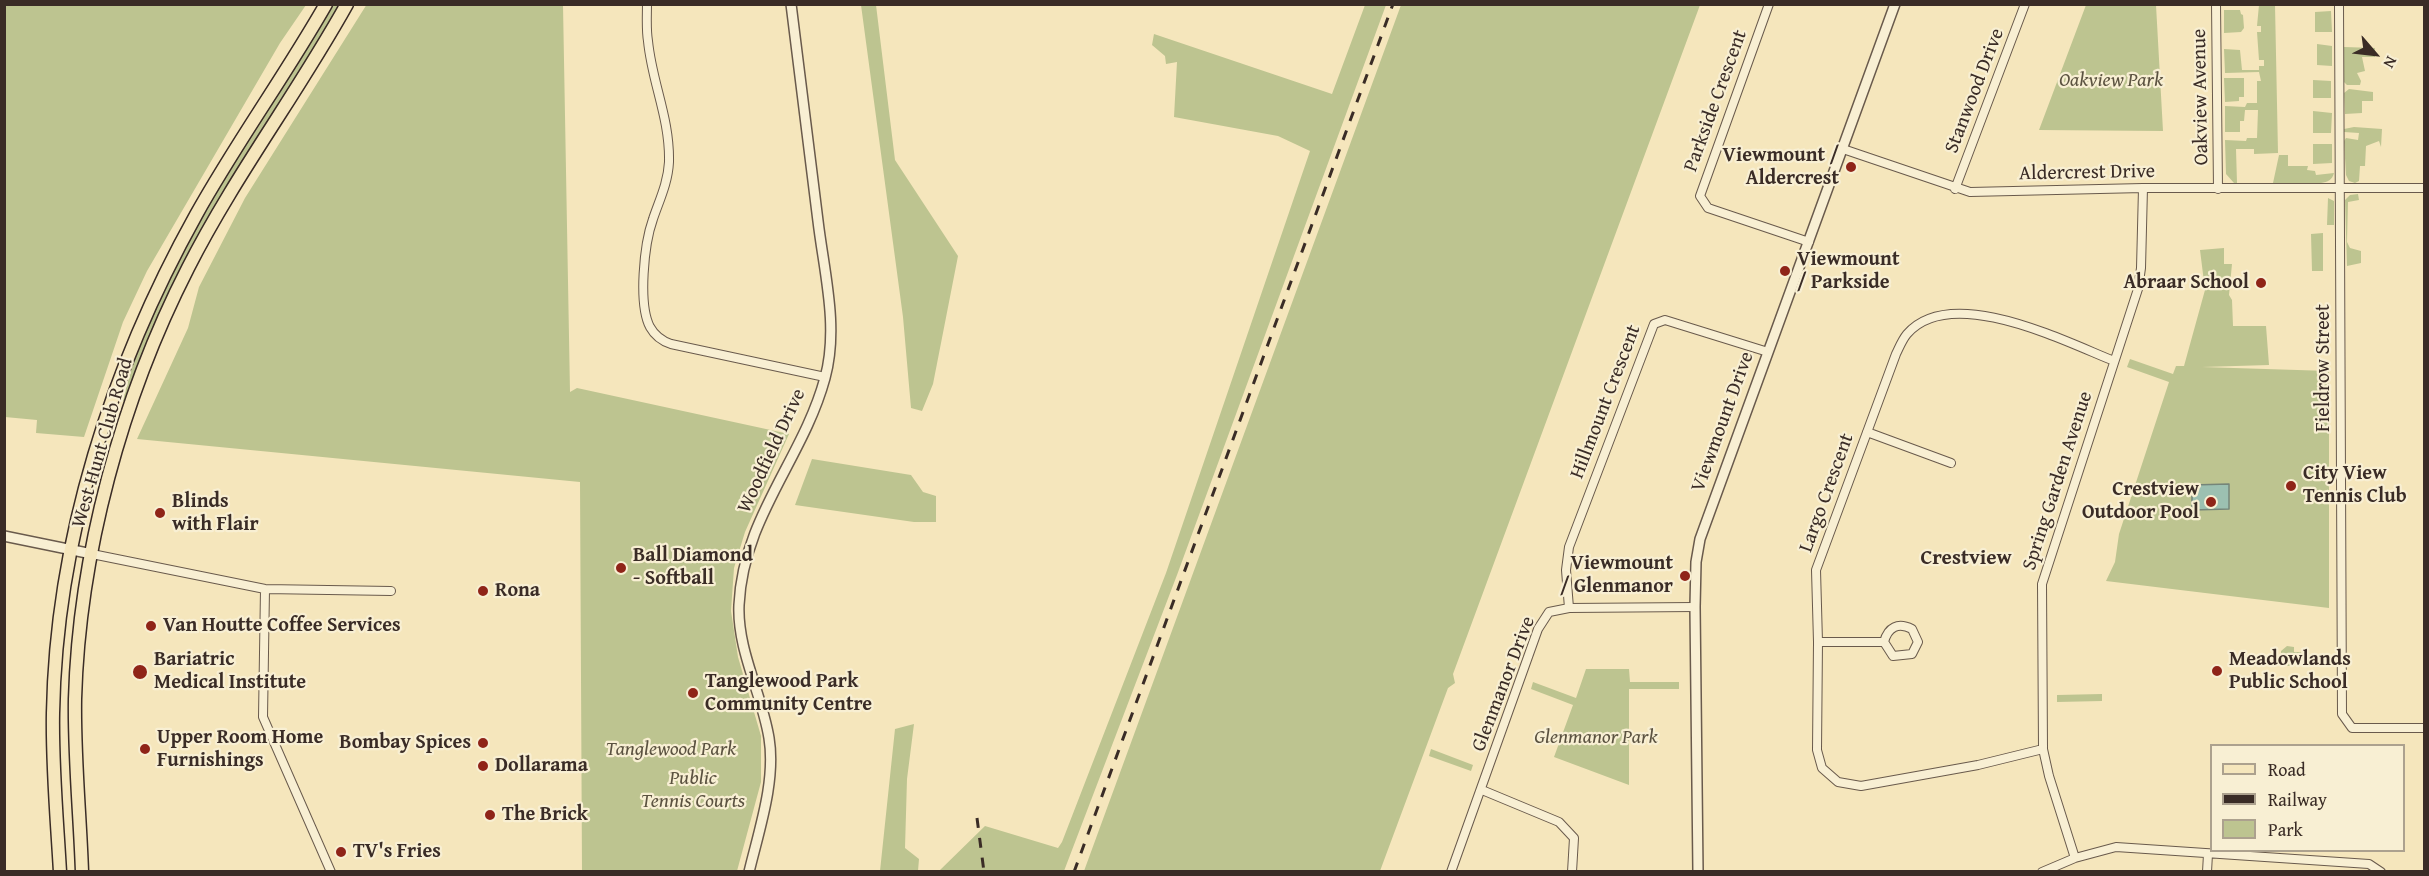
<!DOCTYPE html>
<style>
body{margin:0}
#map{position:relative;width:2429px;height:876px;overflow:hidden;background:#f5e6bc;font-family:"Gentium Book Plus",serif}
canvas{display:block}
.frame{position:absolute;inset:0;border:6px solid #3a2c26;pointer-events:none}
.legend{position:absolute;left:2210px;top:744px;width:195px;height:108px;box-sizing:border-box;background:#f8efd3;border:2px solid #aca18e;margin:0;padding:8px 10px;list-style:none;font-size:18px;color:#3a2c26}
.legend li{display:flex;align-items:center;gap:12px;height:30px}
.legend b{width:30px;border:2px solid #aca18e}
.north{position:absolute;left:2345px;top:24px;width:60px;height:60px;-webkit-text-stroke:4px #f8efd3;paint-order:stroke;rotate:118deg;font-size:16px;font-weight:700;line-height:24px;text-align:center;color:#3a2c26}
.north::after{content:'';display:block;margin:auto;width:21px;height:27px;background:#3a2c26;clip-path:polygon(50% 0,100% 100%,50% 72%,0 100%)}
</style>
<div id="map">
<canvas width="2429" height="876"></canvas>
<div class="frame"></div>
<ul class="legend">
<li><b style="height:8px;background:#f5e6bc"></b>Road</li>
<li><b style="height:8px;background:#3a2c26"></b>Railway</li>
<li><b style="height:16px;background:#bdc490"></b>Park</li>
</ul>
<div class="north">N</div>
</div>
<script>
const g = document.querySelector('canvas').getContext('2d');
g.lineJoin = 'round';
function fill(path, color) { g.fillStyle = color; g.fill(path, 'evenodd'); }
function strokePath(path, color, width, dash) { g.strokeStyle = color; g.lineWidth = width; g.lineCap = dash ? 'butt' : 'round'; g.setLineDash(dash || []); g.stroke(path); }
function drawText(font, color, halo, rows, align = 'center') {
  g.font = font + ' "Gentium Book Plus",serif'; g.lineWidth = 4.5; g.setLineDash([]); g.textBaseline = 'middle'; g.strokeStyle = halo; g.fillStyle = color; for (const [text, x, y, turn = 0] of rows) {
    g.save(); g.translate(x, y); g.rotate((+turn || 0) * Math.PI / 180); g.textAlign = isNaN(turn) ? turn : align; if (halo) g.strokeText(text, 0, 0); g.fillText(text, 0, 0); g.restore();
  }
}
fill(new Path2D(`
 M367,4L563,5L570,392L577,388L789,434L745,532L734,568L731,611L738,657L761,736V782L737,871H582L580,482L137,439L188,328L199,287L245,198Z
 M4,5H306L280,43L147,271L123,322L84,437L36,433L37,420L5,417Z
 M333,5H341L193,246L153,330L125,401H123C157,258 258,129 333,5Z
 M861,5H876L895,160L958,256L933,384L922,411L911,408L903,317Z
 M1365,5H1386L1177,575L1064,871H939L985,826L1058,848L1062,842L1166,573L1310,151L1278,136L1174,117L1177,62L1166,64L1165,56L1152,45L1154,34L1332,94Z
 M1401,5H1700L1453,674L1455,683L1448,688L1380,871H1084Z
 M2086,5H2156L2163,131L2039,130Z
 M2259,5H2275L2278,153L2254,154V149H2236L2237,183H2234L2226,174L2225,140L2246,141L2247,138H2257L2258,110H2245L2244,121H2240V132H2225V106L2245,107L2247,103H2257V81H2261L2259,72L2225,73L2224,49L2240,50L2242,70H2259V66H2264V60H2259L2257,32H2261V26H2257Z
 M2224,10H2240L2241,14L2243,15L2244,28L2241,32L2224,33Z
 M2331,11L2332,32H2315V12Z
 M2317,44L2332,46V66L2317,65Z
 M2344,47L2375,48V57H2362L2365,71L2357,73L2361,81L2360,85H2347L2344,82Z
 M2224,78H2244V97H2239V101L2225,102Z
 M2313,80L2331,81V98H2313Z
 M2349,89L2373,92V101H2362V113L2345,114L2344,93Z
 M2313,111L2332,113L2331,133H2313Z
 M2354,127L2382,129L2381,147L2379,141L2366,146L2365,166H2360L2359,181L2355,183L2349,181L2346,175L2344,141L2346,138L2358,140L2359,133L2344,132V129Z
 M2313,144H2332V163L2313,164Z
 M2279,155H2288V166H2308L2307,170L2315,171L2316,175L2334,173C2332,180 2328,182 2321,183H2273Z
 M2358,194L2359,200L2348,202L2347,242L2350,248L2361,251V263L2347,266L2345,200L2350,195Z
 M2328,198L2334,201V225H2327Z
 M2323,233V271H2312L2311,234Z
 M2224,248V264H2232L2229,295L2232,300L2233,326H2266L2269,365L2202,367L2329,371V608L2106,581L2115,562L2119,534L2169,382L2127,367L2130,359L2173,374L2176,366H2184L2205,290L2200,250Z
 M812,459L911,475L923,492L936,496V522H914L795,505Z
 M2287,646L2294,647V652H2301L2302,657L2292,666H2281V651Z
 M1586,669H1629L1630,682H1679V689H1629V785L1554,757L1573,705L1531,689L1533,682L1576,698Z
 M2102,694V701L2057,702V695Z
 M914,724L907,779L905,848L919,859L918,871H880L895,729Z
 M1431,749L1473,765L1471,771L1429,756Z`), '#bdc490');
const water = new Path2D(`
 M2229,484V509L2192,510V485Z`);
fill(water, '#9cc0b1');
strokePath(water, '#758579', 1.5);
const minor = new Path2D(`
 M647,4C647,17 646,29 648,41C652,83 670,118 669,162C668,183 659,201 653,219C644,244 638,304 650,327C655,336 662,341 671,344L825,377
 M1769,4L1700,196L1708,208L1809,242
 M2216,4L2218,189
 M2339,4L2342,714L2352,728H2424
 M1843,149L1970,192L2143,188H2424
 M1955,189L2025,4
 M1867,432L1951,463
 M92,554L265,589L391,591
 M265,589L263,717L331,872
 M1569,608L1566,570L1569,547L1654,324L1665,320L1768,352
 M1818,642H1884L1893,656L1912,654L1918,642L1912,629C1898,622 1888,627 1884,642
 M2043,749L1978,765L1861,786L1838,782L1822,768L1817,750L1818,642L1816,570L1896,354C1899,348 1902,340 1907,334C1951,283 2066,342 2114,361
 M1482,790L1559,822L1574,838L1572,872
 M2075,858L2049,776L2043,749L2042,584L2138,289L2141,268L2143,188
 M1451,872L1538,629L1549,612L1569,608L1695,607
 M2042,872L2075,858L2116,847L2369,864L2381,872
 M2207,872L2208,854`);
const tertiary = new Path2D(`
 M4,536L92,554
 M749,872C759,830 776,781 769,738C762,694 737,650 739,605C743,517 803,459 825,378C839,327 824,272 818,221C809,149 800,77 791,4
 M1698,872L1695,607L1696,562L1700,539L1895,4`);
const primary = new Path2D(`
 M60,872C57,819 52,766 53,713C56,539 112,366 196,215C236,143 285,76 326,4
 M82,872C80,814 74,756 75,699C79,554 122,397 188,268C234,177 297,94 347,4`);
strokePath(minor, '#695a4c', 10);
strokePath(tertiary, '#695a4c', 12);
strokePath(primary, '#3a2c26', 15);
strokePath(minor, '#f8efd3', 8);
strokePath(tertiary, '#f8efd3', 9);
strokePath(primary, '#f5e6bc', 12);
strokePath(new Path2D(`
 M977,818L984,872
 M1074,872L1393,4`), '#3a2c26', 3, [10, 10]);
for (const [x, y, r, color] of [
 [1851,167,6,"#8f2418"],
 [1785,271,6,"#8f2418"],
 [2261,283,6,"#8f2418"],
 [2291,486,6,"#8f2418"],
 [2211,502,6,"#8f2418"],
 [160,513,6,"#8f2418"],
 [621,568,6,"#8f2418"],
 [1685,576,6,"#8f2418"],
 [483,591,6,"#8f2418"],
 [151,626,6,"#8f2418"],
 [2217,671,6,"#8f2418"],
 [140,672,8,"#8f2418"],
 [693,693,6,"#8f2418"],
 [483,743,6,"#8f2418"],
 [145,749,6,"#8f2418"],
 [483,766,6,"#8f2418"],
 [490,815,6,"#8f2418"],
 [341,852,6,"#8f2418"]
]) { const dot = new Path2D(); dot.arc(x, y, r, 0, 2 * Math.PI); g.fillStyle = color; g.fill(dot); strokePath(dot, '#f8efd3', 2); }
drawText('italic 20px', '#5b5240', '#f8efd3', [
 ["Oakview Park",2111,81],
 ["Glenmanor Park",1596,738],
 ["Tanglewood Park",671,750],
 ["Public",693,779],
 ["Tennis Courts",693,802]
]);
drawText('20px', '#3a2c26', '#f8efd3', [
 ["Stanwood Drive",1975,91,-69],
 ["Oakview Avenue",2201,97,-91],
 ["Parkside Crescent",1716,101,-70],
 ["Aldercrest Drive",2087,173,-1],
 ["Fieldrow Street",2324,368,-90],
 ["Hillmount Crescent",1606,402,-69],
 ["Viewmount Drive",1723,422,-70],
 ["West Hunt Club Road",103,443,-74],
 ["Woodfield Drive",772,451,-65],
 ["Spring Garden Avenue",2058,481,-72],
 ["Largo Crescent",1827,493,-70],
 ["Glenmanor Drive",1504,684,-69]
]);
drawText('bold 20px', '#3a2c26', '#f8efd3', [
 ["Viewmount /",1839,156,"right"],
 ["Aldercrest",1839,179,"right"],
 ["Viewmount",1797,260],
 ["/ Parkside",1797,283],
 ["Abraar School",2249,283,"right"],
 ["City View",2303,474],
 ["Tennis Club",2303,497],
 ["Crestview",2199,490,"right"],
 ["Outdoor Pool",2199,513,"right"],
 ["Blinds",172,502],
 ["with Flair",172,525],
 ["Ball Diamond",633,556],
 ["- Softball",633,579],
 ["Viewmount",1673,564,"right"],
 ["/ Glenmanor",1673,587,"right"],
 ["Rona",495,591],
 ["Van Houtte Coffee Services",163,626],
 ["Bariatric",154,660],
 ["Medical Institute",154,683],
 ["Meadowlands",2229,660],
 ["Public School",2229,683],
 ["Tanglewood Park",705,682],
 ["Community Centre",705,705],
 ["Upper Room Home",157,738],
 ["Furnishings",157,761],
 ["Bombay Spices",471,743,"right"],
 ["Dollarama",495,766],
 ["The Brick",502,815],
 ["TV's Fries",353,852]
], 'left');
drawText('bold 21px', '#3a2c26', '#f8efd3', [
 ["Crestview",1966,559]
]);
</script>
